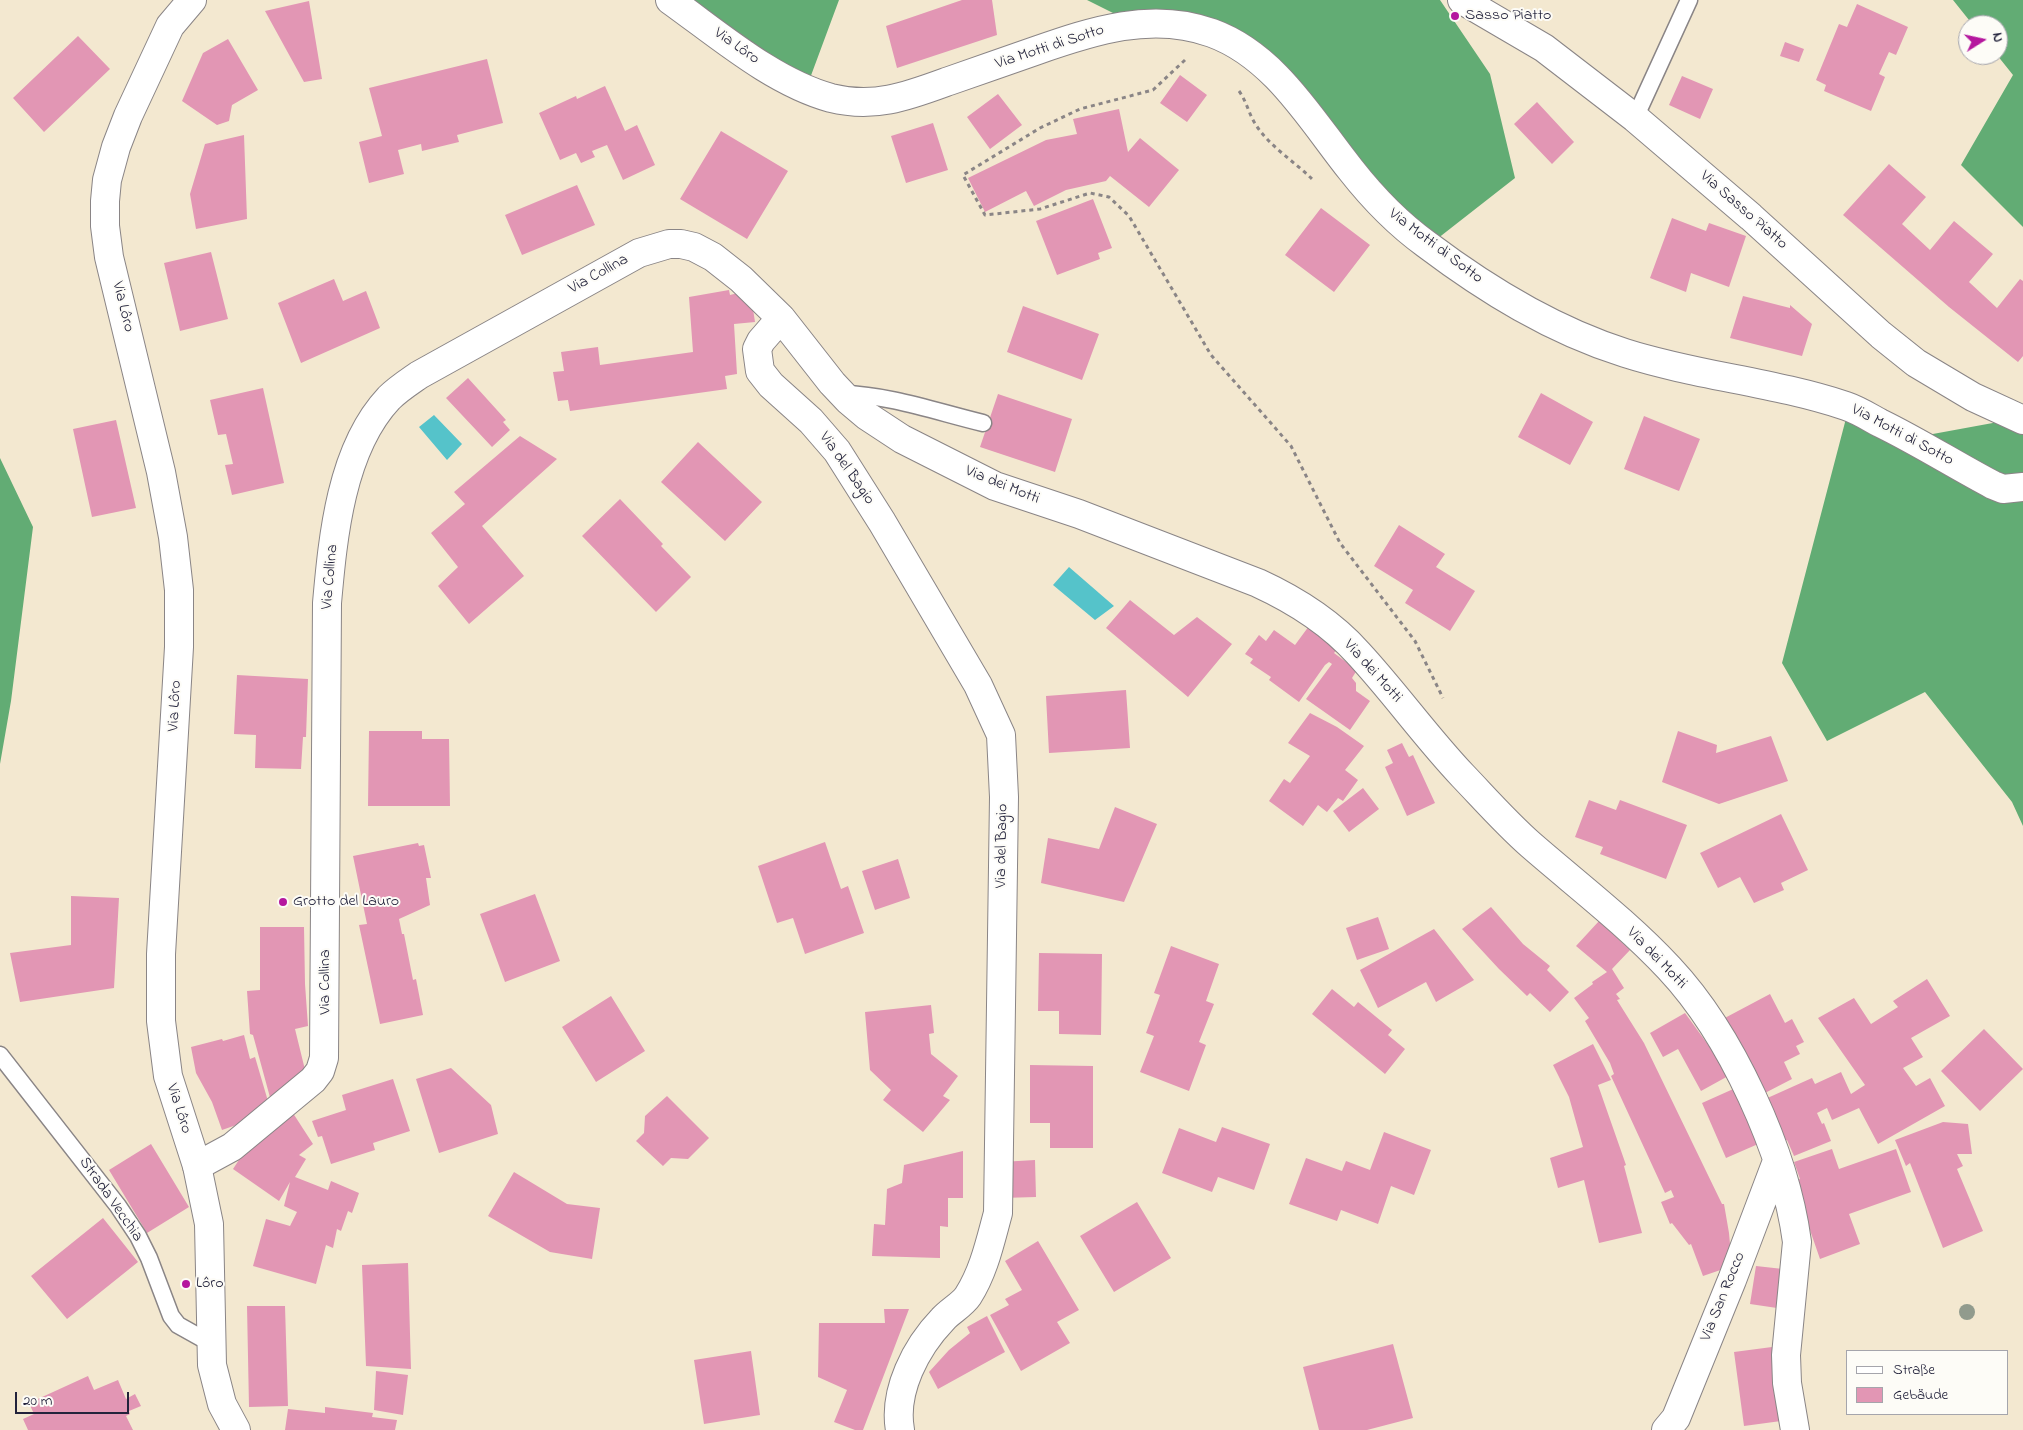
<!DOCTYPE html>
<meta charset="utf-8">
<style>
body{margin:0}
#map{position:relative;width:2023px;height:1430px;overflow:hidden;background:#f3e8d0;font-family:"Indie Flower",sans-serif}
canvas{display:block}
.legend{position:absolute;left:1846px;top:1350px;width:162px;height:65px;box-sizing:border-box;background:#fdfcf7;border:1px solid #a5a5ac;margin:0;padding:6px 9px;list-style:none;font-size:15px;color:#22223b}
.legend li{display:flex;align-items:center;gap:10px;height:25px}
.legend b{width:25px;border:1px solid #a5a5ac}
.north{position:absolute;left:1958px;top:15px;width:50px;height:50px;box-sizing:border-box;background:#fdfcf7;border:1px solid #a5a5ac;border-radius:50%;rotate:80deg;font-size:14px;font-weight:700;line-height:20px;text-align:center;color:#22223b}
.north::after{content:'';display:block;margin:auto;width:18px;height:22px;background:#b5179e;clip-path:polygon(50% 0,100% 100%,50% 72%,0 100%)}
.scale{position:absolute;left:15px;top:1392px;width:114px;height:22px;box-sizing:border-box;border:2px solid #22223b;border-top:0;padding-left:6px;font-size:15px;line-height:18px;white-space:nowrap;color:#22223b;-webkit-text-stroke:4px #fdfcf7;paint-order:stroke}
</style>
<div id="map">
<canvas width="2023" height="1430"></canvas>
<ul class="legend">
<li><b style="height:6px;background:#fff"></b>Straße</li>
<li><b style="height:14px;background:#e296b4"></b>Gebäude</li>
</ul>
<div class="north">N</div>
<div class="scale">20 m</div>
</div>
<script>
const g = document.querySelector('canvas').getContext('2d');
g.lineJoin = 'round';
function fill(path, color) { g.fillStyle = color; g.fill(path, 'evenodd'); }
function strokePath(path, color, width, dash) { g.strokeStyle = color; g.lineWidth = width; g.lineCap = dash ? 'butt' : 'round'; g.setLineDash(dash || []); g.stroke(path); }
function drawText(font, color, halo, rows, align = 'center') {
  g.font = font + ' "Indie Flower",sans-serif'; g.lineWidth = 4; g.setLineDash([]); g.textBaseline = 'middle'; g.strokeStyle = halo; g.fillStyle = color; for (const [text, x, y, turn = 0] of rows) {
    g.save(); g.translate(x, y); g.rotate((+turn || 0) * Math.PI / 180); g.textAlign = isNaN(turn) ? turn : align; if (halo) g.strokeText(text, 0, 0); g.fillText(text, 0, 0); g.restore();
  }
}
fill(new Path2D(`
 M670,0H839L806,89Z
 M1087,0H1440L1490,74L1515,178L1428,246L1253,56L1135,24Z
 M1953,0H2023V227L1961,165L2013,75L1997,55L1998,25H1973Z
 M1849,407L1911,438L2020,418L2023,415V826L2012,802L1925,692L1827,741L1782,663Z
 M0,458L33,527L11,701L0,764Z`), '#62ac74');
fill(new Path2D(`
 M434,415L462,444L447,460L419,427Z
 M1069,567L1114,606L1095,620L1053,585Z`), '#55c3ca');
fill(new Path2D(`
 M962,0H992L997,35L897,68L886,26Z
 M309,1L322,79L304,82L265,11Z
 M1857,4L1908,27L1896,55L1889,52L1879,74L1885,77L1871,111L1824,91L1826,85L1816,80L1839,24L1847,27Z
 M78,36L110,69L44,132L13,98Z
 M228,39L258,90L232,105L229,121L217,125L182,101L203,53Z
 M1785,42L1804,49L1799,62L1780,56Z
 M487,59L503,123L457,135L459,142L422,151L421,144L398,150L404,174L369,183L359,142L382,136L369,88Z
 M1180,75L1207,95L1187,122L1160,103Z
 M1682,76L1713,89L1700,119L1669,105Z
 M605,86L625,131L637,125L655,165L623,180L607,145L592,151L595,157L581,163L576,153L560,160L539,113L576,96L577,99Z
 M998,94L1022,125L990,149L967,117Z
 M1537,102L1574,142L1552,164L1514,124Z
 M1119,109L1128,152L1140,138L1179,170L1149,207L1110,176L1106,181L1066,190L1034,206L1026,191L985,212L968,178L1046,140L1077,134L1073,119Z
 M933,123L948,170L906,183L891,136Z
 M721,131L788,171L747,239L680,199Z
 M244,135L247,219L196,229L190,194L205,144Z
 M1889,164L1926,197L1902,224L1930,250L1954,221L1993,254L1969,282L1997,308L2020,279L2023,281V356L2018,362L1949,307L1843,215Z
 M577,185L595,225L522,255L505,215Z
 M1093,199L1112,248L1098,253L1100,259L1057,275L1036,221Z
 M1321,208L1370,245L1334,292L1285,255Z
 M1672,218L1706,231L1709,223L1746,236L1729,287L1691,273L1686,292L1650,278Z
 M211,252L228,319L180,331L164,263Z
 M334,279L343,301L366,291L380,328L301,363L278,303Z
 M729,290L730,295L750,290L755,322L734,324L737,374L725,376L727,389L570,411L568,400L558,401L553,372L564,371L561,352L598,347L600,365L693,352L689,297Z
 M1743,296L1790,308V305L1812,324L1802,356L1730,338Z
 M1023,306L1099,334L1082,380L1007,352Z
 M468,378L506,420L503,422L510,430L492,447L446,398Z
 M263,388L284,483L232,495L225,465L233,464L226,434L218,435L210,400Z
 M1541,393L1593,422L1570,465L1518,437Z
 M998,394L1072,419L1055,472L980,447Z
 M1644,416L1700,439L1679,491L1624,469Z
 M116,420L136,508L92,517L73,429Z
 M520,436L557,459L482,526L524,576L469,624L438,586L458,567L431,533L465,504L454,492Z
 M698,442L762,502L725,541L661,482Z
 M620,499L663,544L661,546L691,577L656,612L582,536Z
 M1399,525L1445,554L1436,567L1475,591L1450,631L1405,603L1413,590L1374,566Z
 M1130,600L1174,635L1197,617L1232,644L1188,697L1106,628Z
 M1309,626L1339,647L1334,653L1357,670L1352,678L1356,683V691L1370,701L1350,730L1306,699L1332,664L1329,662L1325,665L1299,702L1269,680L1271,677L1250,663L1253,659L1245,654L1259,635L1266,641L1274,630L1295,645Z
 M237,675L308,679L306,737H303L301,769L255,768L256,735L234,734Z
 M1126,690L1130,748L1049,753L1046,696Z
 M1310,713L1337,727L1364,746L1345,770L1358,780L1343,801L1338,798L1327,812L1318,805L1303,826L1269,801L1284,779L1290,783L1310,756L1288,743Z
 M369,731H422V739H449L450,806H368Z
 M1678,731L1717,745L1716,753L1771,736L1788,781L1719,804L1662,782Z
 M1402,743L1409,757L1413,755L1435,803L1407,816L1385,767L1393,763L1387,750Z
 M1363,788L1379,809L1349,832L1333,811Z
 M1589,800L1616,810L1620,800L1687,825L1666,879L1600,854L1603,847L1575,837Z
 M1115,807L1157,824L1124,902L1041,883L1048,838L1099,849Z
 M1781,814L1808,870L1781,883L1784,890L1754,903L1740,877L1718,888L1700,853Z
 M825,842L841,889L848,886L864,933L805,954L793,918L777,923L758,866Z
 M418,843L419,846L424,845L431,878H426L430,905L399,919L402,934H404L413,980L416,979L423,1015L380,1024L359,925L367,924L353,856Z
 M898,859L910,898L875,910L862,871Z
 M535,894L560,961L505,982L480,914Z
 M71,896L119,898L114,988L20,1002L10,953L71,945Z
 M1491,907L1523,944L1550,966L1547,970L1569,992L1550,1012L1530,993L1527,996L1499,969L1462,929Z
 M1378,917L1389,949L1357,960L1346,928Z
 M1599,921L1630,950L1612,969L1624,988L1616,994L1620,999L1617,1000L1644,1043L1722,1204H1724L1729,1233L1732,1266L1703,1276L1691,1244L1689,1245L1672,1223L1670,1224L1661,1202L1674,1197L1671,1190L1665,1193L1611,1076L1614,1074L1610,1063L1585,1021L1589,1018L1574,998L1593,984L1592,982L1607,972L1576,946Z
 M260,927H304L305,984L308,1026L295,1029L307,1078L271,1101L253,1035L250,1034L247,991L260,990Z
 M1434,929L1474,980L1436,1002L1426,982L1378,1008L1360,970Z
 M1171,946L1219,964L1206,1001L1214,1004L1199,1042L1206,1045L1189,1091L1140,1072L1154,1036L1146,1033L1160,995L1154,993Z
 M1039,953L1102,954L1101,1035L1059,1034V1011H1038Z
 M1927,979L1950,1016L1911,1038L1923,1057L1903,1068L1916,1086L1930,1078L1945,1106L1878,1144L1859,1108L1832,1120L1827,1108L1817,1113L1822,1124L1824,1123L1831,1141L1794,1156L1787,1140L1782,1142L1763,1100L1812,1078L1815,1084L1841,1072L1851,1094L1865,1085L1818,1018L1854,998L1871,1024L1898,1007L1893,1001Z
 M1332,989L1354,1007L1358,1002L1392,1030L1388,1035L1405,1049L1385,1074L1312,1014Z
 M1770,994L1785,1023L1792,1019L1804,1042L1796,1046L1800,1054L1784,1062L1792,1079L1763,1094L1721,1020Z
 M611,996L645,1051L596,1082L562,1027Z
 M931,1005L934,1033L929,1034L931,1054L958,1076L943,1096L950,1100L923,1132L883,1100L891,1090L870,1070L865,1012Z
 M1685,1013L1730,1075L1701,1091L1678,1049L1663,1057L1650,1033Z
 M1984,1029L2023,1069L1980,1111L1941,1071Z
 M244,1035L250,1059L255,1057L270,1108L265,1115L222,1130L212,1102L196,1073L191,1047L222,1039L223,1041Z
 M1593,1044L1611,1080L1598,1085L1626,1165L1624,1166L1642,1233L1599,1243L1584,1180L1558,1188L1550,1158L1583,1147L1569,1097L1553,1065Z
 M1030,1065L1093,1066V1148H1050V1123H1030Z
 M451,1068L491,1105L498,1134L439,1153L416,1079Z
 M393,1079L410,1131L373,1143L375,1150L331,1164L322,1136L318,1137L312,1121L346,1110L342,1095Z
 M1740,1086L1765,1141L1726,1158L1702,1103Z
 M667,1096L709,1138L688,1159L671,1158L663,1166L636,1141L644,1133L645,1116Z
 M289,1107L313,1144L299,1155L306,1159L295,1177L328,1190L331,1181L359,1193L352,1213L348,1211L341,1231L337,1229L333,1248L326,1245L316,1284L253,1266L266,1219L290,1226L297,1212L284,1206L290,1182L279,1201L233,1169L260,1128Z
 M1943,1122L1968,1124L1972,1154H1957L1963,1166L1957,1169L1983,1231L1943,1248L1910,1163L1906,1166L1895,1140Z
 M1222,1127L1270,1144L1254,1190L1218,1177L1212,1192L1162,1173L1179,1128L1216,1142Z
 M1384,1132L1431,1150L1414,1195L1391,1186L1378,1224L1341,1210L1337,1221L1289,1204L1306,1158L1342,1171L1346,1161L1370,1170Z
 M151,1144L189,1207L147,1233L109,1170Z
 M1832,1149L1839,1169L1896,1149L1911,1192L1849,1214L1860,1244L1820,1259L1793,1181L1800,1179L1794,1162Z
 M963,1151V1198H948V1227L940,1226V1258L872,1256L874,1224L885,1225L887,1189L902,1183L904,1165Z
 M1035,1160L1036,1197L1002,1198L1001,1162Z
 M514,1172L567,1204L600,1208L592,1259L550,1252L488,1216Z
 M1137,1202L1171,1258L1114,1292L1080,1236Z
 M103,1218L138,1262L67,1319L31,1276Z
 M1038,1241L1079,1310L1057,1322L1070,1343L1021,1371L990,1315L1009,1305L1005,1299L1022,1290L1005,1261Z
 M408,1263L411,1369L366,1366L362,1265Z
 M1756,1266L1783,1269L1777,1308L1750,1304Z
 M247,1306H285L288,1406L249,1407Z
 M884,1309H909L863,1430H855L834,1422L847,1390L818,1377L819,1323H885Z
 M987,1316L1005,1352L938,1389L929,1372L949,1350L970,1333L967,1327Z
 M1393,1344L1413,1418L1367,1430H1319L1303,1367Z
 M1772,1347L1781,1421L1744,1426L1734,1352Z
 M751,1351L760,1415L704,1424L694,1360Z
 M376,1371L408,1375L403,1415L374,1410Z
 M88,1376L94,1390L118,1380L126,1399L135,1394L141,1406L129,1411L130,1414L126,1416L133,1430H28L23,1419L34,1414L29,1403Z
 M325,1407L373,1413L372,1417L397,1420L395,1430H285L288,1409L325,1413Z`), '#e296b4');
const lane = new Path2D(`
 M1635,118L1689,0
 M843,394C890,395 937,412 983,423
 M0,1055L118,1206L138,1236L149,1258L171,1316L178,1325L212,1344`);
const street = new Path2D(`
 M781,318L761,341L757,349L760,371L771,385L811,421L837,451L882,522L978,685L1001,735L1004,797L998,1213C990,1242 984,1271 968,1296C962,1305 950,1311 943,1319C916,1347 893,1391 900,1430
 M197,1166L232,1147L313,1080L320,1071L324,1058L327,603C333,536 341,449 389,398C398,389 409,382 419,375L639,253L669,244H681L694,247L713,257L741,279L781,318L832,383L848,400L867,416L902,439L995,486L1079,514L1258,583C1295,600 1331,623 1358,653C1395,693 1426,737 1463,776C1485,799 1507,824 1531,845C1577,885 1627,923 1669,968C1731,1034 1785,1152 1797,1242L1786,1355L1787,1383L1795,1430
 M1666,1430L1676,1418L1732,1280L1777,1161`);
const secondary = new Path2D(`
 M192,0L170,26L128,116L116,147L107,180L105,201V226L109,257L161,472L173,537L179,590V647L161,954V1021L168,1076L197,1166L209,1224L212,1365L222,1404L236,1430
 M670,0C719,35 773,82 831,98C875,109 908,96 949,81C978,71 1006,61 1035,51C1092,31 1152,11 1212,33C1275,56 1311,120 1351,170C1373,198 1397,223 1426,244C1487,290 1552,330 1625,353C1697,376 1774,382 1846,406C1858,410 1869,417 1880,423C1919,442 1955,465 1993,485L2003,489L2023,487
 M1462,0L1544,48L1635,118L1751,217L1881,335L1916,363L1973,397L2023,420`);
strokePath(lane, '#8a8586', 19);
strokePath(street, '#8a8586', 30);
strokePath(secondary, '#8a8586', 30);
strokePath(new Path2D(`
 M1185,60L1153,90L1080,109L1040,128L963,175L985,215L1040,209L1090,193L1109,197L1129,216L1211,355L1291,446L1340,543L1415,641L1443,698
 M1239,91C1247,102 1249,115 1256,125C1269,146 1295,162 1312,179`), '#8a8586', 3, [4, 4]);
strokePath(lane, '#fff', 16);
strokePath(street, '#fff', 28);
strokePath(secondary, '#fff', 28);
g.fillStyle = '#919b8d';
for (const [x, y] of [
 [1967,1312]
]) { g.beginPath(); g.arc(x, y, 8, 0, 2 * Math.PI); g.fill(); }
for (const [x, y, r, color] of [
 [1455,16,5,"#b5179e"],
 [283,902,5,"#b5179e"],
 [186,1284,5,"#b5179e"]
]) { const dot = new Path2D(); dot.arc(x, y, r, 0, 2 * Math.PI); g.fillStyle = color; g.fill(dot); strokePath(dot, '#fdfcf7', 2); }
drawText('16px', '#22223b', '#fdfcf7', [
 ["Sasso Piatto",1465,16],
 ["Grotto del Lauro",293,902],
 ["Lôro",196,1284]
], 'left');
drawText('16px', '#22223b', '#fdfcf7', [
 ["Via Lôro",736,47,35],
 ["Via Motti di Sotto",1050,48,-18],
 ["Via Sasso Piatto",1743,211,41],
 ["Via Motti di Sotto",1435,247,37],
 ["Via Collina",599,275,-29],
 ["Via Lôro",122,307,76],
 ["Via Motti di Sotto",1902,436,28],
 ["Via del Bagio",846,469,55],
 ["Via dei Motti",1002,486,22],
 ["Via Collina",331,577,-85],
 ["Via dei Motti",1372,672,48],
 ["Via Lôro",176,706,-87],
 ["Via del Bagio",1003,846,-89],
 ["Via dei Motti",1656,959,46],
 ["Via Collina",326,982,-90],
 ["Via Lôro",178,1109,72],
 ["Strada Vecchia",110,1200,55],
 ["Via San Rocco",1724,1297,-68]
]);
</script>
